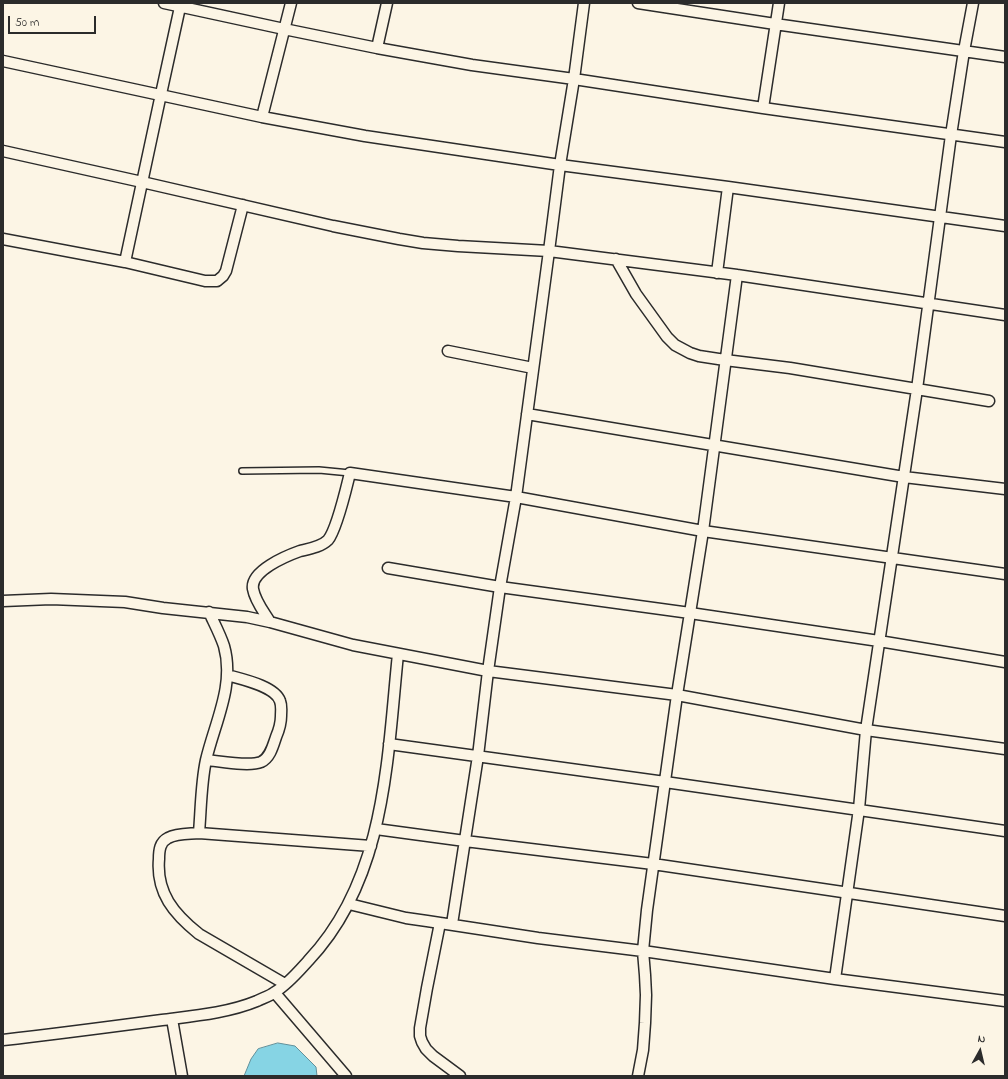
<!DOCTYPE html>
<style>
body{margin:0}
#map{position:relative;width:1008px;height:1079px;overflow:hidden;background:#fcf5e5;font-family:"Indie Flower",sans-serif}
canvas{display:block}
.frame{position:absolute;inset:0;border:4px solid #2b2b2b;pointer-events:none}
.north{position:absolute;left:960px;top:1031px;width:40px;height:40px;-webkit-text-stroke:3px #fcf5e5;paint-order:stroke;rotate:8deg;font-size:11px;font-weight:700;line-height:16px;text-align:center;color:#2b2b2b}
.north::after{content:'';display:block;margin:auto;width:14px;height:18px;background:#2b2b2b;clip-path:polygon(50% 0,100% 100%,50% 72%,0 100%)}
.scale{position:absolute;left:8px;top:16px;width:88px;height:18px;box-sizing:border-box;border:2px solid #2b2b2b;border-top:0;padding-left:5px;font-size:12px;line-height:14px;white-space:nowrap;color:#2b2b2b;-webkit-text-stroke:3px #fcf5e5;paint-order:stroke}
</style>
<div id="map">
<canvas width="1008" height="1079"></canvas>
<div class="frame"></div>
<div class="north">N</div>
<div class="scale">50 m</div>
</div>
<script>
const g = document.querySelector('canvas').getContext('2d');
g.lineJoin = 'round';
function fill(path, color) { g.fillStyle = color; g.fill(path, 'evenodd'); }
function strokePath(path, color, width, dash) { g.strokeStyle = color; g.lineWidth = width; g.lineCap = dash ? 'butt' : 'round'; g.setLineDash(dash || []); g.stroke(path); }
const water = new Path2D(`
 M278,1043L295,1046L316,1067L317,1076H244L251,1059L258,1049Z`);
fill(water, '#86d4e4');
strokePath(water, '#62909a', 1);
const lane = new Path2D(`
 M242,471L319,470L350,473`);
const street = new Path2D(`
 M164,3L284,29L377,48L472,65L574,79L763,108L1005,142
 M638,3L775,24L1005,57
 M377,48L387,3
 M3,61L262,117L365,136L560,165L728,187L1005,226
 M763,108L779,3
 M262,117L291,3
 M3,151L142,182L333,226L399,239L423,243L458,246L549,251L737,275L1005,315
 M3,239L125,262L205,281H217L223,276L226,271L243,205
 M616,259L636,294L667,337L675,345L690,353L699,356L725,360L790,368L989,401
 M125,262L161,94L180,7
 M717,273L728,187
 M448,351L533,368
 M527,414L904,477L1005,489
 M388,568L500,587L690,613L879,641L1005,662
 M3,601L51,599L125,602L163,608L247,617L270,622L353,645L488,671L677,695L866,730L1005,749
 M270,622C264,612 255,601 253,589C250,571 286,556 300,551C308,549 321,547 328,540C337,529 346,489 350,473L516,497L703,531L1005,574
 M389,744L665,782L1005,831
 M206,760C219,761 249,767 261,762C270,758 273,746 276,737C279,730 281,723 281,716C281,711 282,706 280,701C275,686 241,679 227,675
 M376,829L465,841L653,864L1005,916
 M199,833C201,809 201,783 206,760C215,722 235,685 224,646C220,634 214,623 209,612
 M349,904L406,918L427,921L538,938L643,951L835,979L1005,1001
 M440,923L427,988L420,1028V1036L422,1042L426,1049L433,1056L460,1076
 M452,924L478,756L488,671L500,587L516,497L549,251L560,165L574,79L584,3
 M835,979L859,809L866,730L917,389L940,217L951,135L964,51L973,3
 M285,984L199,934C174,914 156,893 159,859C159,850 160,842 168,838C177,833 189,834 199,833L371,846
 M275,993L346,1076
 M172,1019L182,1076
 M3,1040C56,1034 109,1027 162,1020C193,1016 228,1013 257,1001C263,998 270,996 275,992C288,984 298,972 308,961C386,879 387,760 398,654
 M638,1076L643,1050L645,1023L646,995L645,975L643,951L647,910L677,695L703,531L737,275`);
strokePath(lane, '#2b2b2b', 8);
strokePath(street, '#2b2b2b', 13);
strokePath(lane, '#fcf5e5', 5);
strokePath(street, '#fcf5e5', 10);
</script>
